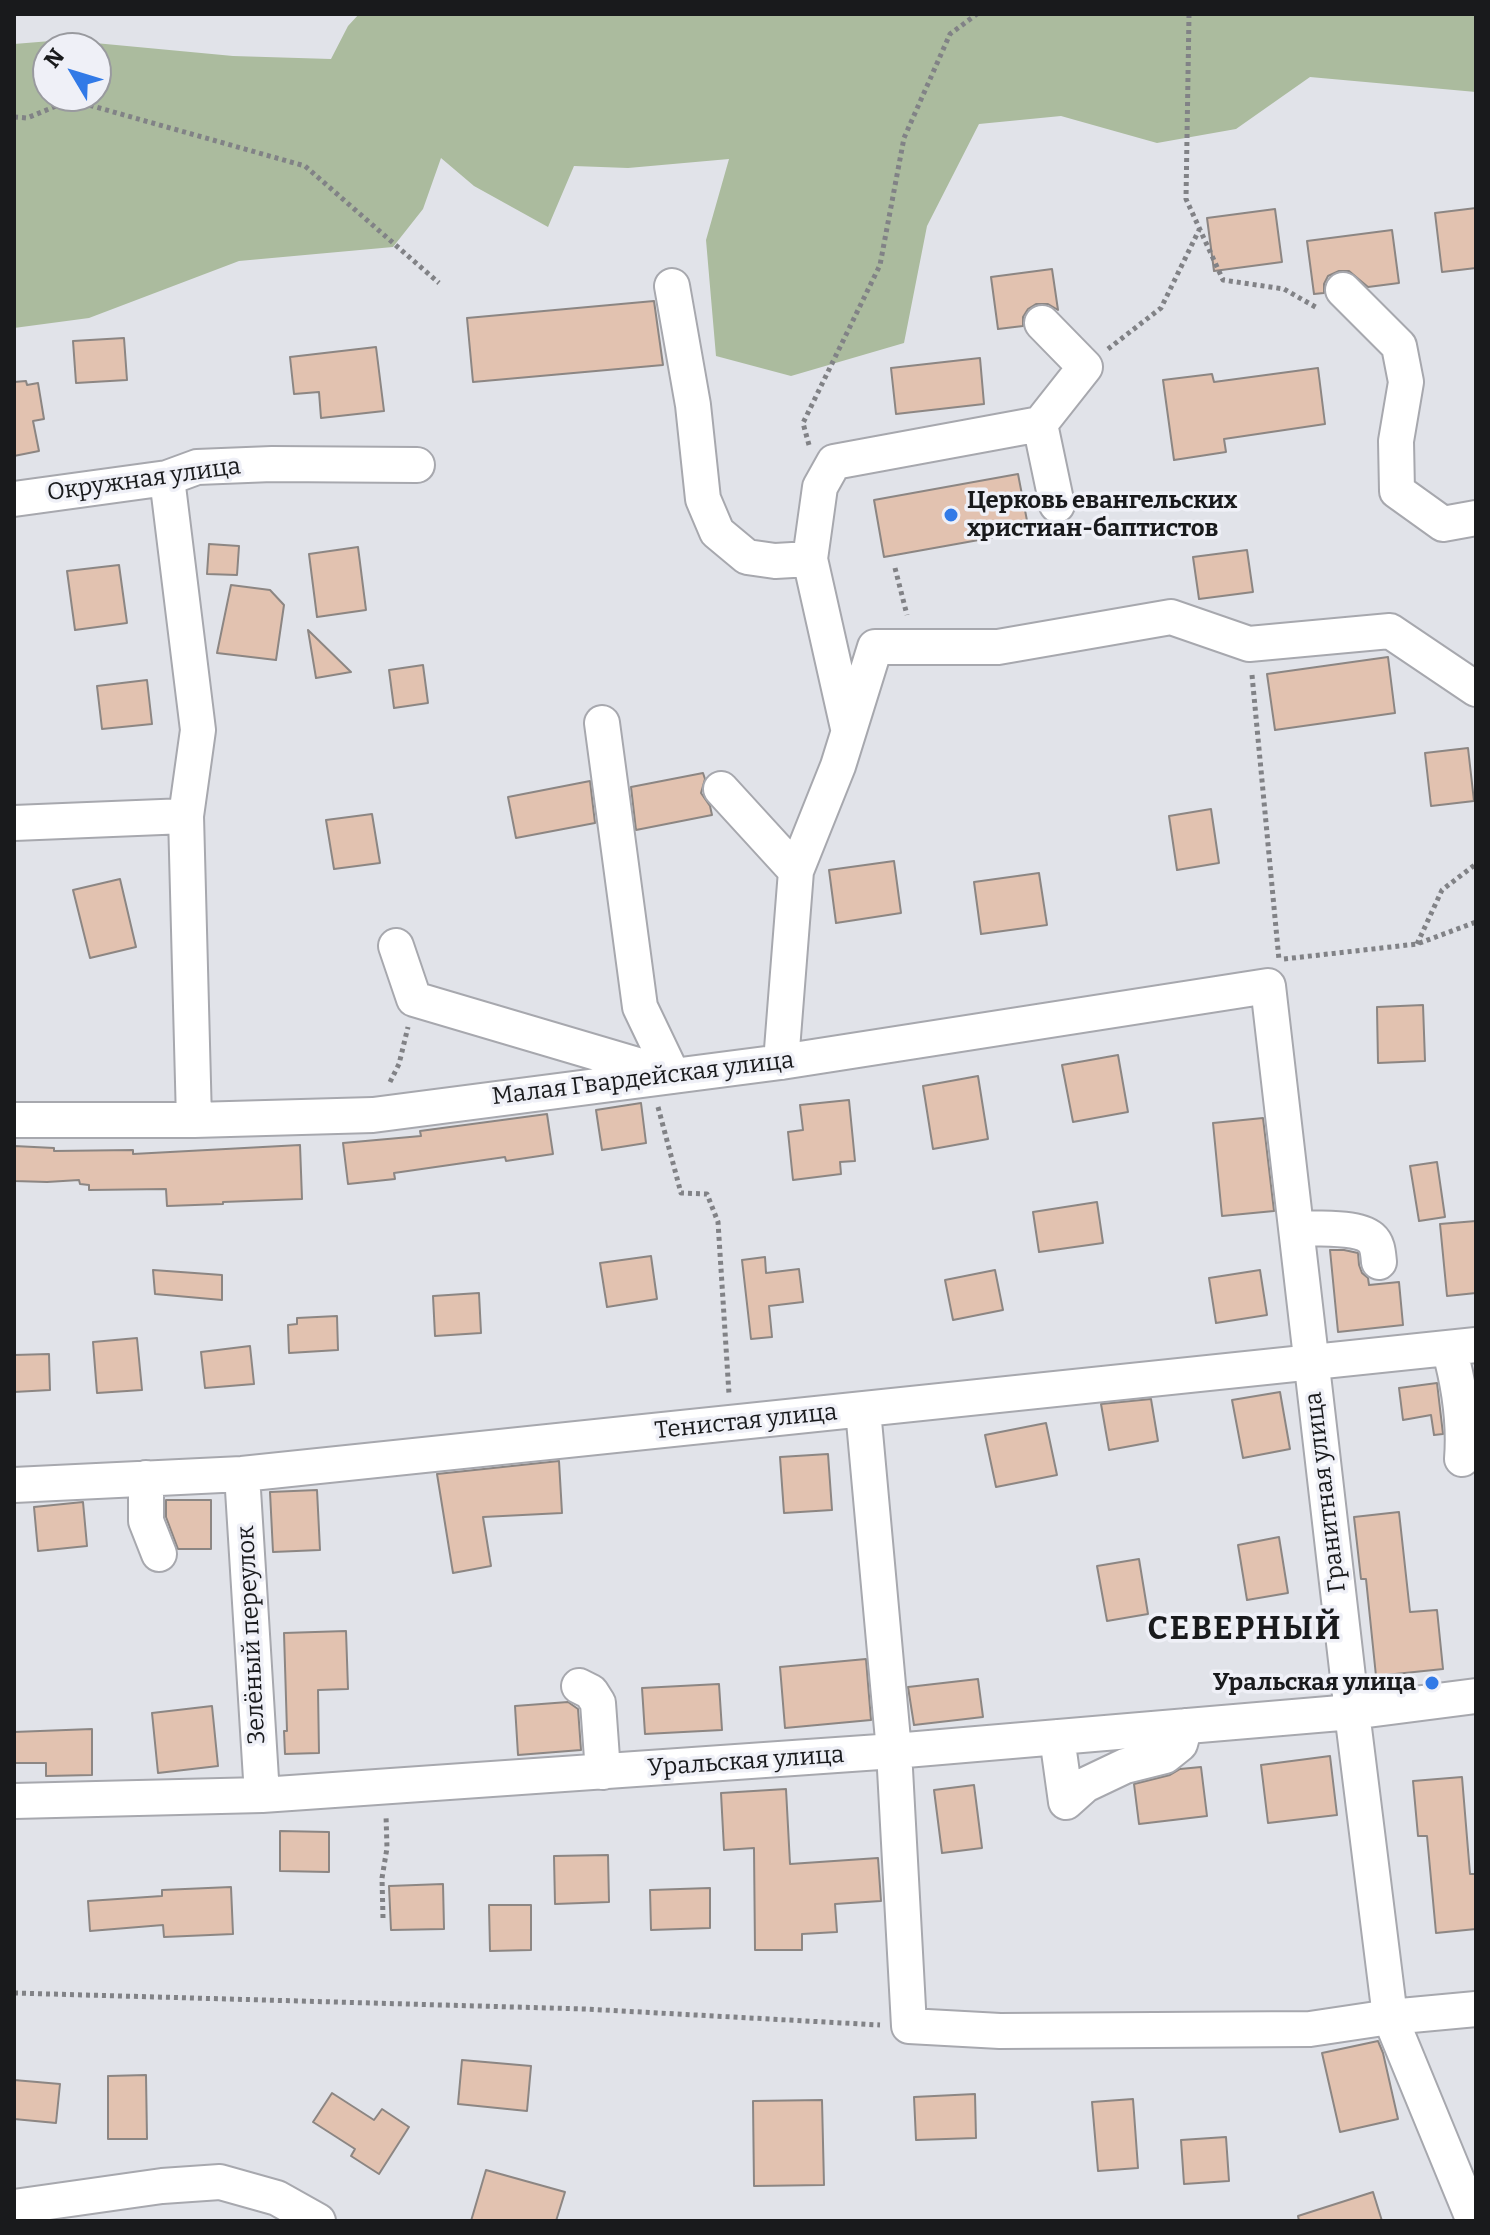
<!DOCTYPE html>
<meta charset="utf-8">
<style>
body{margin:0}
#map{position:relative;width:1490px;height:2235px;overflow:hidden;background:#e1e3e9;font-family:Bitter,serif}
canvas{display:block}
.frame{position:absolute;inset:0;border:16px solid #191a1c;pointer-events:none}
.north{position:absolute;left:32px;top:32px;width:80px;height:80px;box-sizing:border-box;background:#eff0f7;border:2px solid #999a9f;border-radius:50%;rotate:308deg;font-size:22px;font-weight:700;line-height:32px;text-align:center;color:#191a1c}
.north::after{content:'';display:block;margin:auto;width:28px;height:36px;background:#327ae7;clip-path:polygon(50% 0,100% 100%,50% 72%,0 100%)}
</style>
<div id="map">
<canvas width="1490" height="2235"></canvas>
<div class="frame"></div>
<div class="north">N</div>
</div>
<script>
const g = document.querySelector('canvas').getContext('2d');
g.lineJoin = 'round';
function fill(path, color) { g.fillStyle = color; g.fill(path, 'evenodd'); }
function strokePath(path, color, width, dash) { g.strokeStyle = color; g.lineWidth = width; g.lineCap = dash ? 'butt' : 'round'; g.setLineDash(dash || []); g.stroke(path); }
function drawText(font, color, halo, rows, align = 'center') {
  g.font = font + ' Bitter,serif'; g.lineWidth = 7; g.setLineDash([]); g.textBaseline = 'middle'; g.strokeStyle = halo; g.fillStyle = color; for (const [text, x, y, turn = 0] of rows) {
    g.save(); g.translate(x, y); g.rotate((+turn || 0) * Math.PI / 180); g.textAlign = isNaN(turn) ? turn : align; if (halo) g.strokeText(text, 0, 0); g.fillText(text, 0, 0); g.restore();
  }
}
fill(new Path2D(`
 M359,14H1476V92L1310,77L1236,129L1157,143L1061,116L979,124L927,226L904,343L791,376L716,356L706,240L729,159L628,168L574,166L548,227L474,186L441,158L423,209L393,247L239,261L89,318L14,328V44L63,40L233,56L331,59L348,26ZM48,48H96V96H48Z`), '#abbb9e');
const building = new Path2D(`
 M1476,208V268L1442,272L1435,213Z
 M1275,209L1282,262L1214,271L1207,218Z
 M1392,230L1399,283L1368,287L1349,271H1339L1328,276L1324,284V293L1314,294L1307,241Z
 M1052,269L1058,310L1048,304H1036L1028,309L1023,317V326L998,329L991,277Z
 M654,301L663,365L473,382L467,318Z
 M124,338L127,380L76,383L73,341Z
 M376,347L384,411L321,418L319,392L294,394L290,357Z
 M980,358L984,404L896,414L891,368Z
 M1318,368L1325,424L1224,439L1226,452L1174,460L1163,380L1212,374L1214,382Z
 M26,381L27,385L38,383L44,419L33,421L39,451L14,456V382Z
 M1018,474L1029,531L884,557L874,500Z
 M209,544L239,546L237,575L207,574Z
 M358,547L366,610L317,617L309,554Z
 M1247,550L1253,592L1199,599L1193,557Z
 M119,565L127,623L75,630L67,571Z
 M231,585L270,590L284,605L276,660L217,653Z
 M308,630L351,672L316,678Z
 M1388,657L1395,713L1275,730L1267,674Z
 M423,665L428,703L394,708L389,670Z
 M147,680L152,724L102,729L97,686Z
 M1468,748L1474,801L1431,806L1425,753Z
 M703,773L705,779L701,793L710,806L712,815L636,830L631,787Z
 M590,781L595,823L516,838L508,797Z
 M1211,809L1219,863L1177,870L1169,816Z
 M372,814L380,863L334,869L326,820Z
 M894,861L901,913L836,923L829,870Z
 M1039,873L1047,925L981,934L974,882Z
 M120,879L136,947L90,958L73,890Z
 M1423,1005L1425,1061L1378,1063L1377,1007Z
 M1118,1055L1128,1112L1073,1122L1062,1065Z
 M978,1076L988,1139L933,1149L923,1086Z
 M849,1100L855,1161L840,1162L841,1174L793,1180L788,1132L803,1130L800,1105Z
 M641,1103L646,1143L602,1150L596,1110Z
 M547,1114L553,1154L506,1161L505,1157L394,1173L395,1179L348,1184L343,1143L421,1136L420,1131Z
 M1263,1118L1274,1211L1222,1216L1213,1123Z
 M300,1145L302,1199L223,1202V1204L167,1206L166,1189L89,1190V1185L80,1184L79,1180L47,1182L14,1181V1146L54,1148V1151L133,1150V1154Z
 M1437,1162L1445,1217L1419,1221L1410,1166Z
 M1097,1202L1103,1243L1039,1252L1033,1212Z
 M1476,1221V1293L1447,1296L1440,1224Z
 M1330,1250H1344L1358,1253L1359,1265L1362,1273L1368,1278L1369,1285L1399,1282L1403,1325L1338,1332Z
 M651,1256L657,1299L607,1307L600,1263Z
 M765,1257L766,1273L799,1269L803,1302L769,1306L772,1337L751,1339L742,1260Z
 M153,1270L222,1275V1300L155,1294Z
 M995,1270L1003,1310L953,1320L945,1280Z
 M1260,1270L1267,1315L1216,1323L1209,1278Z
 M479,1293L481,1333L435,1336L433,1296Z
 M337,1316L338,1350L289,1353L288,1325L297,1324V1318Z
 M137,1338L142,1390L97,1393L93,1342Z
 M250,1346L254,1384L205,1388L201,1352Z
 M49,1354L50,1390L14,1392V1355Z
 M1437,1383L1443,1434L1434,1435L1431,1415L1403,1420L1399,1388Z
 M1280,1392L1290,1449L1243,1458L1232,1400Z
 M1151,1399L1158,1441L1109,1450L1101,1404Z
 M1046,1423L1057,1475L996,1487L985,1435Z
 M828,1454L832,1510L784,1513L780,1457Z
 M559,1461L562,1513L483,1517L491,1566L453,1573L437,1474Z
 M317,1490L320,1550L273,1552L270,1492Z
 M166,1500H211V1549H178L166,1517Z
 M83,1502L87,1546L38,1551L34,1507Z
 M1399,1512L1410,1612L1437,1610L1443,1669L1376,1676L1366,1579H1361L1354,1517Z
 M1279,1537L1288,1593L1247,1600L1238,1545Z
 M1139,1559L1148,1614L1107,1621L1097,1566Z
 M346,1631L348,1689L318,1690L319,1753L285,1754L284,1731H287L284,1633Z
 M866,1659L871,1720L785,1728L780,1667Z
 M978,1679L983,1717L914,1725L908,1687Z
 M719,1684L722,1730L645,1734L642,1688Z
 M568,1702L578,1709L581,1750L518,1755L515,1706Z
 M212,1706L218,1766L158,1773L152,1713Z
 M92,1729V1775L46,1776V1763H14V1732Z
 M1330,1756L1337,1815L1268,1823L1261,1765Z
 M1201,1767L1207,1816L1139,1824L1134,1784L1170,1775L1180,1769Z
 M1462,1777L1470,1874H1476V1929L1436,1933L1427,1836H1418L1413,1781Z
 M974,1785L982,1848L942,1853L934,1790Z
 M786,1789L790,1864L878,1858L881,1901L835,1904L837,1932L802,1934V1950H755L754,1848L724,1850L721,1793Z
 M280,1831L329,1832V1872L280,1871Z
 M608,1855L609,1902L555,1904L554,1856Z
 M443,1884L444,1929L391,1930L389,1886Z
 M231,1887L233,1934L164,1937L163,1925L90,1931L88,1901L162,1896V1890Z
 M710,1888V1928L651,1930L650,1890Z
 M489,1905H531V1950L490,1951Z
 M1378,2041L1383,2053L1398,2119L1340,2132L1322,2053Z
 M462,2060L531,2066L527,2111L458,2104Z
 M146,2075L147,2139H108V2076Z
 M14,2080L60,2084L56,2123L14,2119Z
 M332,2093L374,2120L382,2109L409,2127L379,2174L351,2156L355,2149L313,2122Z
 M975,2094L976,2138L916,2140L914,2097Z
 M1133,2099L1138,2168L1098,2171L1092,2102Z
 M822,2100L824,2185L754,2186L753,2101Z
 M1226,2137L1229,2181L1184,2184L1181,2140Z
 M486,2170L565,2192L556,2221H471Z
 M1373,2192L1382,2221H1299L1298,2216Z`);
fill(building, '#e2c2b0');
strokePath(building, '#8c8683', 2);
const minor = new Path2D(`
 M672,286L693,405L703,499L717,532L747,557L775,561L810,559L820,487L834,462L1040,424L1057,505
 M1343,290L1399,346L1406,382L1396,441L1397,491L1443,524L1476,518
 M1040,424L1085,367L1042,323
 M167,478L198,730L186,816L194,1120
 M14,499L167,478L197,467L272,464L417,465
 M810,559L848,728
 M602,723L640,1007L673,1076
 M721,789L796,871
 M14,823L186,816
 M396,946L414,999L661,1072
 M781,1062L796,871L838,766L875,647H998L1171,617L1249,644L1390,631L1476,689
 M14,1120H194L373,1115L781,1062L1268,986L1352,1712L1390,2017L1474,2221
 M1296,1228C1315,1229 1357,1226 1371,1238C1378,1244 1378,1253 1379,1262
 M1449,1348C1459,1384 1465,1421 1462,1459
 M863,1410L894,1751L909,2026L1000,2031L1310,2029L1390,2017L1476,2009
 M242,1474L262,1795
 M146,1478V1521L159,1554
 M14,1485L242,1474L1476,1345
 M579,1686L591,1692L598,1703L603,1772
 M1057,1737L1066,1802
 M14,1801L262,1795L894,1751L1352,1712L1476,1696
 M1066,1802L1085,1785L1125,1766L1165,1756L1180,1744L1185,1726
 M14,2207L162,2186L220,2182L277,2198L318,2221`);
strokePath(minor, '#a7a8ae', 38);
strokePath(new Path2D(`
 M1189,14L1186,199L1223,280L1284,289L1319,309
 M14,117L27,118L71,100L305,166L439,283
 M1108,349L1161,308L1199,230
 M809,445L803,423L880,265L904,138L950,34L977,14
 M895,568L907,615
 M1252,675L1279,960
 M1417,944L1442,890L1476,864
 M1284,959L1417,944L1476,922
 M390,1082L399,1064L408,1027
 M658,1107L681,1193L707,1194L718,1222L729,1394
 M383,1918L382,1878L387,1848L386,1815
 M14,1993L585,2009L880,2025`), '#818286', 5, [4, 4]);
strokePath(minor, '#fff', 34);
for (const [x, y, r, color] of [
 [951,515,8,"#327ae7"],
 [1432,1683,8,"#327ae7"]
]) { const dot = new Path2D(); dot.arc(x, y, r, 0, 2 * Math.PI); g.fillStyle = color; g.fill(dot); strokePath(dot, '#eff0f7', 3); }
drawText('24px', '#191a1c', '#eff0f7', [
 ["Окружная улица",144,480,-8],
 ["Малая Гвардейская улица",643,1079,-7],
 ["Тенистая улица",746,1422,-6],
 ["Гранитная улица",1326,1492,-97],
 ["Зелёный переулок",252,1635,-93],
 ["Уральская улица",746,1762,-4]
]);
drawText('bold 24px', '#191a1c', '#eff0f7', [
 ["Церковь евангельских",967,501],
 ["христиан-баптистов",967,529],
 ["Уральская улица",1416,1683,"right"]
], 'left');
g.letterSpacing = '2px';
drawText('bold 32px', '#191a1c', '#eff0f7', [
 ["СЕВЕРНЫЙ",1245,1630]
]);
g.letterSpacing = '0px';
</script>
